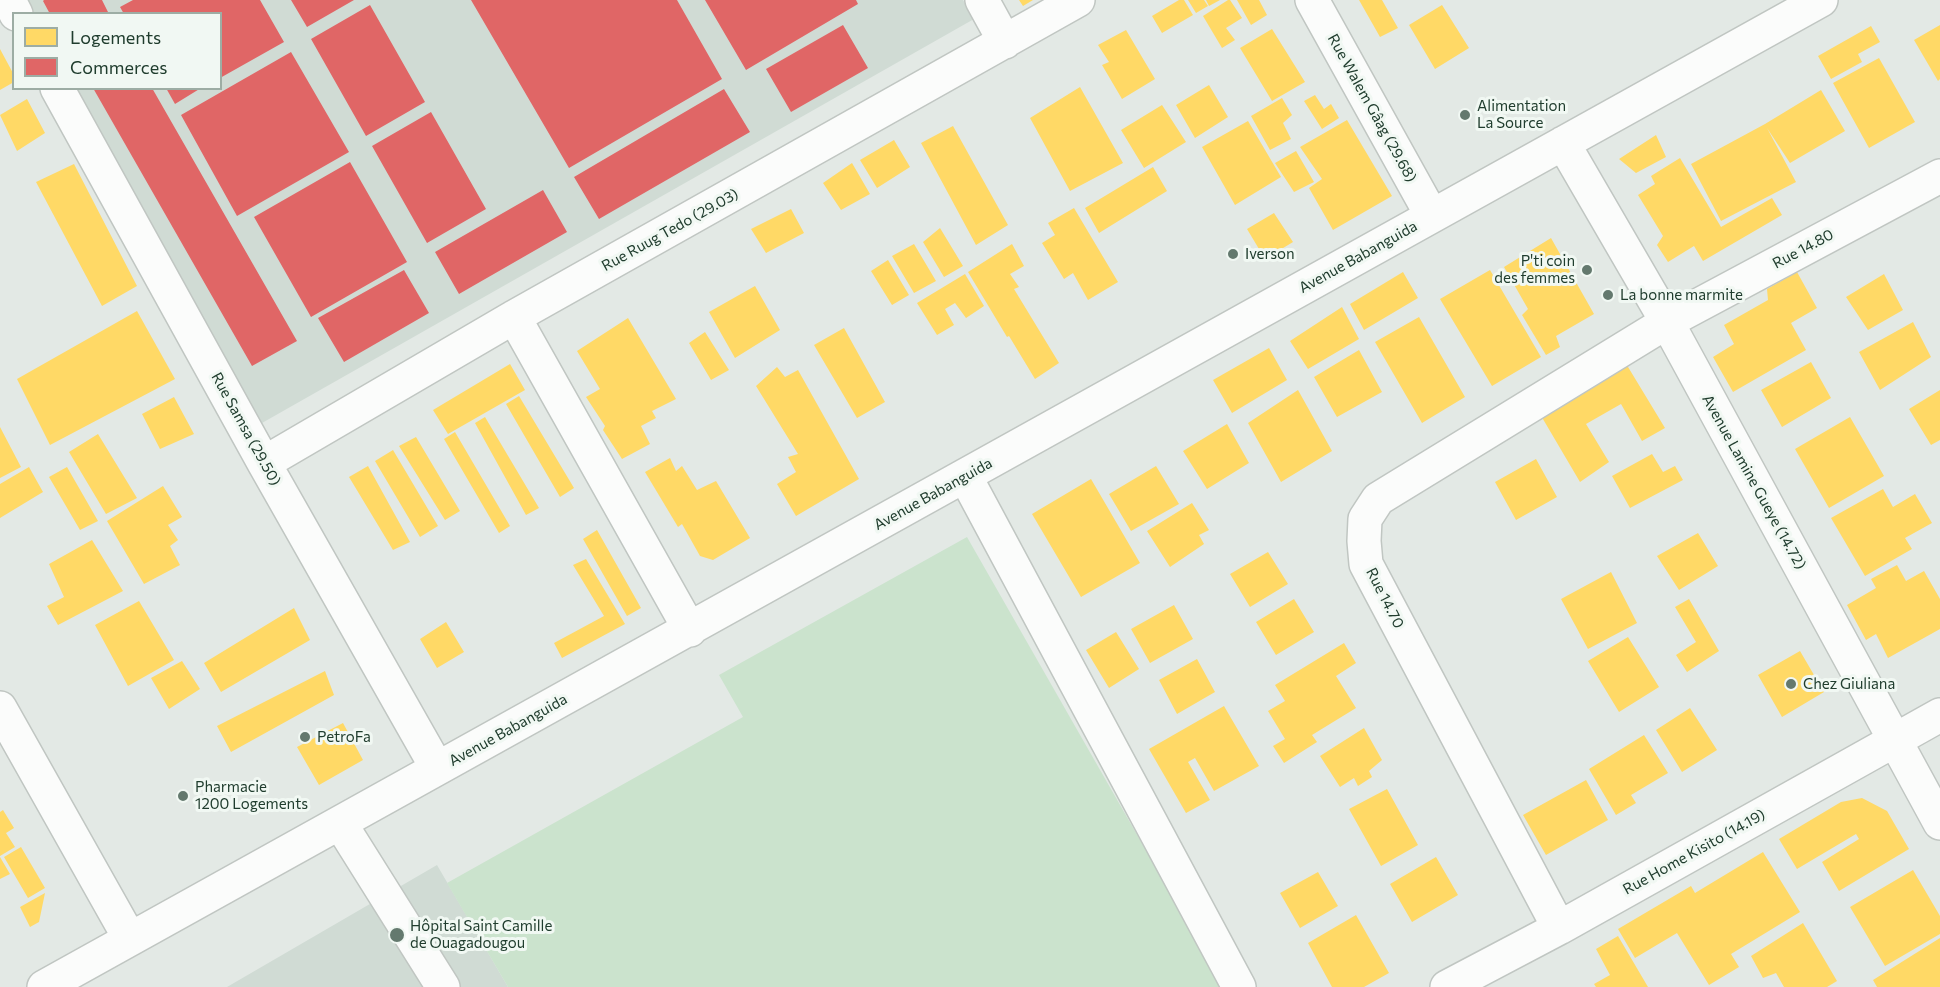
<!DOCTYPE html>
<meta charset="utf-8">
<style>
body{margin:0}
#map{position:relative;width:1940px;height:987px;overflow:hidden;background:#e3e9e5;font-family:Commissioner,sans-serif}
canvas{display:block}
.legend{position:absolute;left:12px;top:12px;width:210px;height:78px;box-sizing:border-box;background:#f1f8f3;border:2px solid #9dada4;margin:0;padding:8px 10px;list-style:none;font-size:18px;color:#203d2e}
.legend li{display:flex;align-items:center;gap:12px;height:30px}
.legend b{width:30px;border:2px solid #9dada4}
</style>
<div id="map">
<canvas width="1940" height="987"></canvas>
<ul class="legend">
<li><b style="height:16px;background:#ffd966"></b>Logements</li>
<li><b style="height:16px;background:#e06666"></b>Commerces</li>
</ul>
</div>
<script>
const g = document.querySelector('canvas').getContext('2d');
g.lineJoin = 'round';
function fill(path, color) { g.fillStyle = color; g.fill(path, 'evenodd'); }
function strokePath(path, color, width, dash) { g.strokeStyle = color; g.lineWidth = width; g.lineCap = dash ? 'butt' : 'round'; g.setLineDash(dash || []); g.stroke(path); }
function drawText(font, color, halo, rows, align = 'center') {
  g.font = font + ' Commissioner,sans-serif'; g.lineWidth = 6; g.setLineDash([]); g.textBaseline = 'middle'; g.strokeStyle = halo; g.fillStyle = color; for (const [text, x, y, turn = 0] of rows) {
    g.save(); g.translate(x, y); g.rotate((+turn || 0) * Math.PI / 180); g.textAlign = isNaN(turn) ? turn : align; if (halo) g.strokeText(text, 0, 0); g.fillText(text, 0, 0); g.restore();
  }
}
fill(new Path2D(`
 M22,0H963L974,19L262,423L72,89L220,88V14L29,13Z
 M437,865L508,987H227Z`), '#d0dbd4');
fill(new Path2D(`
 M967,537L1224,987H508L447,883L743,717L719,675Z`), '#cbe3cd');
fill(new Path2D(`
 M1019,0H1033L1023,6Z
 M1179,0H1184L1193,15L1162,33L1152,16Z
 M1188,0H1204L1208,6L1196,13Z
 M1206,0H1220L1209,6Z
 M1228,0H1230L1242,18L1226,28L1235,40L1222,48L1203,16Z
 M1237,0H1259L1267,15L1251,25Z
 M1359,0H1382L1398,28L1380,37Z
 M1442,5L1469,48L1435,69L1409,25Z
 M1940,25V79L1938,81L1914,40Z
 M1871,26L1880,42L1858,54L1862,62L1831,79L1818,56Z
 M1272,29L1305,82L1272,101L1240,48Z
 M1126,30L1155,79L1122,99L1102,65L1109,62L1098,45Z
 M0,49L14,75V82L0,90Z
 M1879,58L1915,122L1869,148L1833,83Z
 M1209,85L1228,117L1195,138L1176,105Z
 M1080,87L1123,163L1070,191L1030,118Z
 M1821,90L1845,131L1790,163L1767,128L1796,182L1721,221L1691,164L1765,124Z
 M1315,95L1324,109L1331,104L1339,118L1322,129L1304,101Z
 M1282,98L1292,115L1283,123L1291,139L1270,150L1251,116Z
 M27,99L45,133L17,151L0,115Z
 M1162,105L1186,142L1144,168L1121,130Z
 M1347,120L1392,196L1333,230L1309,188L1322,179L1300,147Z
 M1248,121L1281,177L1235,205L1202,147Z
 M953,126L1008,225L976,245L921,143Z
 M1656,135L1666,157L1636,173L1619,159Z
 M894,140L910,167L877,188L860,160Z
 M1296,151L1314,182L1294,192L1275,163Z
 M1680,158L1721,227L1772,198L1782,215L1703,261L1694,246L1668,262L1657,245L1663,236L1638,195L1655,184L1651,176Z
 M852,163L870,194L841,210L823,183Z
 M74,164L137,286L102,306L36,182Z
 M1153,167L1167,191L1099,233L1085,208Z
 M1074,208L1118,282L1088,300L1073,273L1064,279L1042,243L1055,235L1048,223Z
 M791,209L804,233L766,253L751,229Z
 M1274,213L1293,242L1265,259L1247,229Z
 M940,228L963,266L944,277L923,242Z
 M1551,238L1594,314L1556,336L1560,347L1546,355L1522,315L1528,309L1504,267Z
 M914,244L936,281L914,293L892,256Z
 M1012,244L1024,266L1010,274L1019,287L1014,289L1059,363L1035,379L1009,336L1007,337L968,272Z
 M888,260L909,295L892,305L871,271Z
 M1490,270L1541,357L1492,386L1440,299Z
 M1403,272L1418,298L1364,330L1350,304Z
 M1797,272L1817,308L1791,323L1806,350L1733,392L1713,357L1734,344L1724,325L1768,300L1767,289Z
 M965,274L984,306L966,318L955,303L945,309L954,325L937,335L917,303Z
 M1884,274L1903,310L1868,330L1846,297Z
 M755,286L780,330L735,358L709,312Z
 M1342,307L1359,339L1308,369L1290,341Z
 M137,311L175,379L50,445L17,379Z
 M1419,317L1465,397L1422,423L1375,342Z
 M628,318L676,399L652,411L656,418L641,426L650,444L622,459L603,430L605,426L586,397L600,389L577,351Z
 M1913,322L1931,357L1880,390L1859,352Z
 M844,328L885,402L857,418L814,345Z
 M705,332L729,370L711,380L689,343Z
 M1269,348L1287,380L1232,413L1213,380Z
 M1359,350L1382,392L1337,417L1314,377Z
 M1625,362L1665,428L1642,441L1621,404L1586,424L1609,462L1580,482L1540,414Z
 M1811,362L1831,398L1782,427L1761,390Z
 M510,364L525,390L448,434L433,410Z
 M777,367L785,377L798,370L859,479L796,516L777,484L796,472L788,457L798,454L756,386Z
 M1298,390L1332,451L1281,482L1248,423Z
 M1940,390V440L1931,445L1909,409Z
 M519,396L574,488L560,497L506,404Z
 M174,397L194,434L160,449L142,414Z
 M485,417L539,508L526,515L475,423Z
 M1850,417L1884,476L1829,508L1795,449Z
 M1227,424L1249,463L1207,489L1183,451Z
 M0,427L21,467L0,478Z
 M455,432L510,526L499,533L444,439Z
 M98,434L137,498L106,514L69,452Z
 M416,437L460,511L445,520L399,446Z
 M393,450L438,526L420,537L375,461Z
 M1652,454L1663,472L1675,466L1683,480L1630,508L1612,476Z
 M670,458L676,471L682,466L697,490L716,481L750,538L713,560L700,556L682,524L678,527L645,472Z
 M1536,459L1557,497L1516,520L1495,482Z
 M368,466L410,542L393,550L349,477Z
 M1156,466L1179,504L1131,531L1109,494Z
 M29,467L43,492L0,518V484Z
 M67,467L98,521L80,530L49,477Z
 M1091,479L1140,563L1081,597L1032,514Z
 M163,486L182,517L168,525L178,540L170,546L180,565L144,584L107,521Z
 M1883,489L1893,507L1915,494L1932,523L1905,538L1912,549L1865,576L1831,518Z
 M1192,503L1209,530L1199,535L1204,544L1170,567L1147,531Z
 M597,530L641,608L627,616L583,539Z
 M1698,533L1718,566L1679,590L1657,556Z
 M92,540L123,591L58,625L47,606L64,597L49,564Z
 M1268,552L1288,584L1250,607L1230,574Z
 M586,559L625,624L562,658L554,643L604,616L573,565Z
 M1897,565L1906,581L1924,571L1940,599V629L1888,658L1876,634L1866,640L1847,605L1876,588L1871,579Z
 M1611,572L1637,623L1588,649L1561,599Z
 M1294,599L1314,632L1276,655L1256,622Z
 M1689,599L1719,651L1687,672L1676,655L1696,642L1675,607Z
 M139,601L174,660L128,686L95,625Z
 M1174,605L1193,639L1150,663L1131,629Z
 M294,608L310,640L221,692L204,663Z
 M446,622L464,652L437,668L420,639Z
 M1116,632L1139,669L1109,688L1086,650Z
 M1628,637L1659,687L1619,712L1588,661Z
 M1344,643L1356,663L1336,676L1356,708L1312,735L1317,742L1284,763L1273,746L1285,739L1268,711L1285,701L1275,685Z
 M1800,651L1824,692L1782,717L1758,675Z
 M1197,659L1215,692L1177,714L1159,680Z
 M182,661L200,689L169,709L151,678Z
 M325,671L334,695L231,752L217,726Z
 M1224,706L1259,766L1214,791L1195,758L1188,762L1210,800L1186,813L1149,749Z
 M1690,708L1717,750L1682,772L1656,730Z
 M343,723L363,760L319,785L297,747Z
 M1364,728L1382,760L1369,771L1372,777L1358,786L1354,778L1340,787L1320,756Z
 M1644,735L1668,773L1631,795L1636,803L1616,815L1589,769Z
 M1586,780L1608,820L1546,855L1523,815Z
 M1387,789L1418,845L1381,866L1349,809Z
 M1862,798L1887,811L1909,849L1839,891L1822,862L1859,839L1856,834L1797,869L1779,839L1841,802Z
 M3,810L14,828L6,833L15,847L0,856V812Z
 M21,847L45,888L28,898L4,857Z
 M1763,852L1800,912L1731,954L1739,967L1709,985L1677,933L1635,958L1618,929L1691,886L1695,893Z
 M0,857L10,874L0,879Z
 M1436,857L1458,895L1412,922L1390,884Z
 M1913,870L1940,916V934L1885,966L1850,907Z
 M1318,872L1338,906L1300,928L1280,893Z
 M45,893L39,922L30,927L20,907Z
 M1356,915L1389,973L1364,987H1332L1308,943Z
 M1803,923L1837,981L1827,987H1784L1776,973L1763,978L1751,956Z
 M1618,936L1648,987H1596L1594,984L1610,975L1596,949Z
 M1940,938V987H1877L1873,980Z`), '#ffd966');
fill(new Path2D(`
 M44,0H102L109,14H50L43,1Z
 M133,0H260L284,42L220,78V14H124L120,7Z
 M291,0H354L307,27Z
 M471,0H677L722,79L569,168Z
 M705,0H856L858,4L746,70Z
 M370,5L425,102L366,136L311,39Z
 M843,25L868,68L791,112L766,69Z
 M291,52L349,152L237,216L181,115Z
 M93,88H152L297,341L252,366Z
 M166,88H201L175,104Z
 M724,89L750,132L599,219L574,177Z
 M431,112L486,209L427,243L372,146Z
 M350,162L407,262L311,317L254,217Z
 M543,190L567,232L459,294L435,252Z
 M404,270L429,313L344,362L318,318Z`), '#e06666');
const minor = new Path2D(`
 M9,0L16,14
 M982,0L1005,42
 M1312,0L1432,216
 M57,88L264,463L437,768
 M1563,143L1667,322L1940,823
 M514,317L690,630
 M264,463L514,317L1078,0
 M965,476L1239,987
 M0,708L130,939
 M340,823L443,987
 M1559,928L1366,564L1364,541L1365,519L1378,499L1667,322L1940,176
 M44,987L1821,0
 M1447,987L1559,928L1940,715`);
strokePath(minor, '#c0c6c2', 36);
strokePath(minor, '#fbfcfb', 33);
for (const [x, y, r, color] of [
 [1465,115,6,"#64796e"],
 [1233,254,6,"#64796e"],
 [1587,270,6,"#64796e"],
 [1608,295,6,"#64796e"],
 [1791,684,6,"#64796e"],
 [305,737,6,"#64796e"],
 [183,796,6,"#64796e"],
 [397,935,8,"#64796e"]
]) { const dot = new Path2D(); dot.arc(x, y, r, 0, 2 * Math.PI); g.fillStyle = color; g.fill(dot); strokePath(dot, '#f1f8f3', 2); }
drawText('15px', '#203d2e', '#f1f8f3', [
 ["Alimentation",1477,106],
 ["La Source",1477,123],
 ["Iverson",1245,254],
 ["P'ti coin",1575,261,"right"],
 ["des femmes",1575,278,"right"],
 ["La bonne marmite",1620,295],
 ["Chez Giuliana",1803,684],
 ["PetroFa",317,737],
 ["Pharmacie",195,787],
 ["1200 Logements",195,804],
 ["Hôpital Saint Camille",410,926],
 ["de Ouagadougou",410,943]
], 'left');
drawText('15px', '#203d2e', '#f1f8f3', [
 ["Rue Walem Gâag (29.68)",1372,108,61],
 ["Rue Ruug Tedo (29.03)",670,230,-29],
 ["Rue 14.80",1803,249,-28],
 ["Avenue Babanguida",1358,257,-29],
 ["Rue Samsa (29.50)",246,429,61],
 ["Avenue Lamine Gueye (14.72)",1754,482,61],
 ["Avenue Babanguida",933,494,-29],
 ["Rue 14.70",1385,598,63],
 ["Avenue Babanguida",508,730,-29],
 ["Rue Home Kisito (14.19)",1694,852,-29]
]);
</script>
